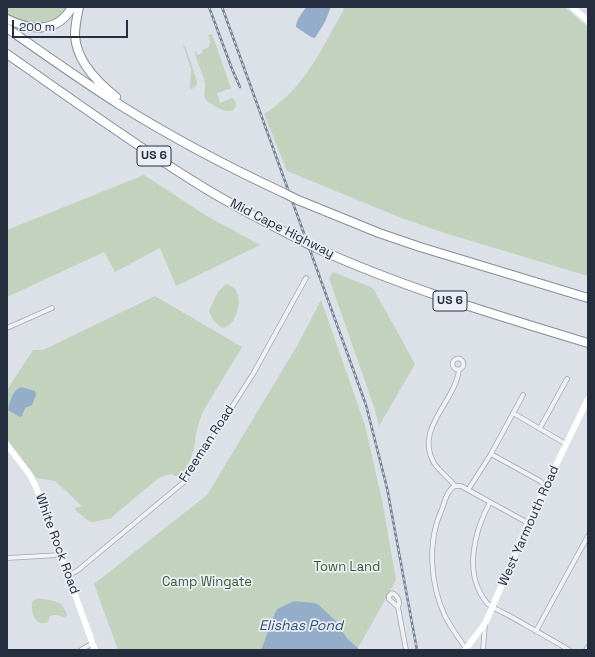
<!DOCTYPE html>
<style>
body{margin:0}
#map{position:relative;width:595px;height:657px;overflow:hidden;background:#dce0e7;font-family:"Space Grotesk",sans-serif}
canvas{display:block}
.frame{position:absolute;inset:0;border:8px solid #252e3e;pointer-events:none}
.scale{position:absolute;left:12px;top:20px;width:116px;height:18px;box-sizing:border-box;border:2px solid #252e3e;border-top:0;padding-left:5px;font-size:12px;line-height:14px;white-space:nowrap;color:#252e3e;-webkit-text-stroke:3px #ebeff5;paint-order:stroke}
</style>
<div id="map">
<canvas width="595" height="657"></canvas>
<div class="frame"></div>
<div class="scale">200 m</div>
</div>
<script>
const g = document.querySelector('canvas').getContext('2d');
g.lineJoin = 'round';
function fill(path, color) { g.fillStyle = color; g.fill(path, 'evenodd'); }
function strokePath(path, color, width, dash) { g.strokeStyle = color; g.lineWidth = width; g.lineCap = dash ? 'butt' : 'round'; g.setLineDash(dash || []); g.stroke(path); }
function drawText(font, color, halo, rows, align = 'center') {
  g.font = font + ' "Space Grotesk",sans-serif'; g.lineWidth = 3.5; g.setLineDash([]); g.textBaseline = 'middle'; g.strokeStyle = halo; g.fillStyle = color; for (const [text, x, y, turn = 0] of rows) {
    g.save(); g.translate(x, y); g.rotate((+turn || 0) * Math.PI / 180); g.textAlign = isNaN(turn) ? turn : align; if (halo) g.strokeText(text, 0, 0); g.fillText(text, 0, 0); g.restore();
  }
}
fill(new Path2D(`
 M7,7H69L58,20L39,26L7,17Z
 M345,7H564L588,27V276L448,234L404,219L287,171L264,114C296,95 316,61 333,29C337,22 341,15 345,7Z
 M212,34L231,88L229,90L228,89L217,93L220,103L232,98L234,99C236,102 237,105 235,108C230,116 213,106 207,101C202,96 206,89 205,83C203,73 197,63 195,53L196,51L197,55L203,53L202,50L209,47V44L211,43L208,35Z
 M183,45L185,46L197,81V85L192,89L190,88L191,69Z
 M144,175L205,215L260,245L176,286L160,248L115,272L104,252L7,297V230Z
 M333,272L373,288L415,364L379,426L374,407L329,278Z
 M226,284C247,287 239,325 223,328C216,324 211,318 209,311L218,292Z
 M155,296L242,347L202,413L196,433L194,449L185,473L178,477L171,474L160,477L112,517V518L93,522H90L74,509L82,506L55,481L36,478L7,439V390L33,350H43Z
 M321,300L365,425L383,505L396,580L358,648L347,638L341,629L337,622L319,605L273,618L261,650H118L94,584L207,495L297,346Z
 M38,598C51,601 63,599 67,615L65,618C59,615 56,614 50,616L48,622C34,627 31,612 32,601Z`), '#c2d2bd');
fill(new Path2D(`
 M306,7H331L325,22L315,38L311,37L296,27C296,19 302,14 306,7Z
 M21,387L35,391L36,395L32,405L25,408L22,416L20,417L8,410C10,401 12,391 21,387Z
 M294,601L315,603L319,605L337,622L341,629L347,638L360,650H261L273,618L277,609Z`), '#94aeca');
const street = new Path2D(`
 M7,328L52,308
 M452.5 364a5.5 5.5 0 1 1 11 0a5.5 5.5 0 1 1-11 0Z
 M513,413L566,444
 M540,428L567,379
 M491,454L540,481L546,487
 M455,486C449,478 440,472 434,463C414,429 455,402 459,370
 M468,490L491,454L523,395
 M490,502C474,532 463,574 487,603C492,608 502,612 508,615C529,627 549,638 569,650
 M7,558L60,555
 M68,575L77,571L184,482L253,374L306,278
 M398,607L389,599V596L392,593C397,595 401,601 398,607L406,650
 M536,631L588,536
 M466,649C459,638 451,628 445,616C430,584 427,541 442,509C445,501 447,490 455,486H461L528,523
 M81,650L93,643
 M483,650L485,624
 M586,650L588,647`);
const highway = new Path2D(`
 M79,7C77,16 75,25 75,35C76,61 97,82 116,97
 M7,19C31,31 58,33 72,7
 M7,28C44,54 82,81 120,105C173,138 228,167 284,193
 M7,54C70,98 133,144 198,184C231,205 266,222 300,240
 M298,200L379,233L420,247L588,298
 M316,248C404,288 496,315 588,343`);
strokePath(street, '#a1a7b1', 5.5);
strokePath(highway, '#838d9f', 10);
strokePath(street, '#eff1f5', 4);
strokePath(new Path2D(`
 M572,7L588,21
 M7,445L30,475L36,487L95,650
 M465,650L486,622L528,523L588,399`), '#fff', 6);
strokePath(highway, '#fff', 8);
const rail = new Path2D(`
 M209,7L232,69L240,87
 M222,7L366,405L387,488L417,650`);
strokePath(rail, '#757f92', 2.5);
strokePath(rail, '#ebeff5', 1, [3]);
const highwayBridge = new Path2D(`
 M284,193L298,200
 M300,240L316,248`);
strokePath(highwayBridge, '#838d9f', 10, []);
strokePath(highwayBridge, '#fff', 8);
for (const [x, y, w] of [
 [154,156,34],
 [450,301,34]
]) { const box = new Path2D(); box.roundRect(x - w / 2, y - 10, w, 20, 3); g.fillStyle = '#ebeff5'; g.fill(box); strokePath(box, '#252e3e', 1); }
drawText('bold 12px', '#252e3e', null, [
 ["US 6",154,156],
 ["US 6",450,301]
]);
drawText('13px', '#252e3e', '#ebeff5', [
 ["Mid Cape Highway",282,229,27],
 ["Freeman Road",207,444,-57],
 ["West Yarmouth Road",529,526,-66],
 ["White Rock Road",57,544,70]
]);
drawText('13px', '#395b31', '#ebeff5', [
 ["Town Land",347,567],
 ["Camp Wingate",207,582]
]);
drawText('italic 14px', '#2d4c75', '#ebeff5', [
 ["Elishas Pond",301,626]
]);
</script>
